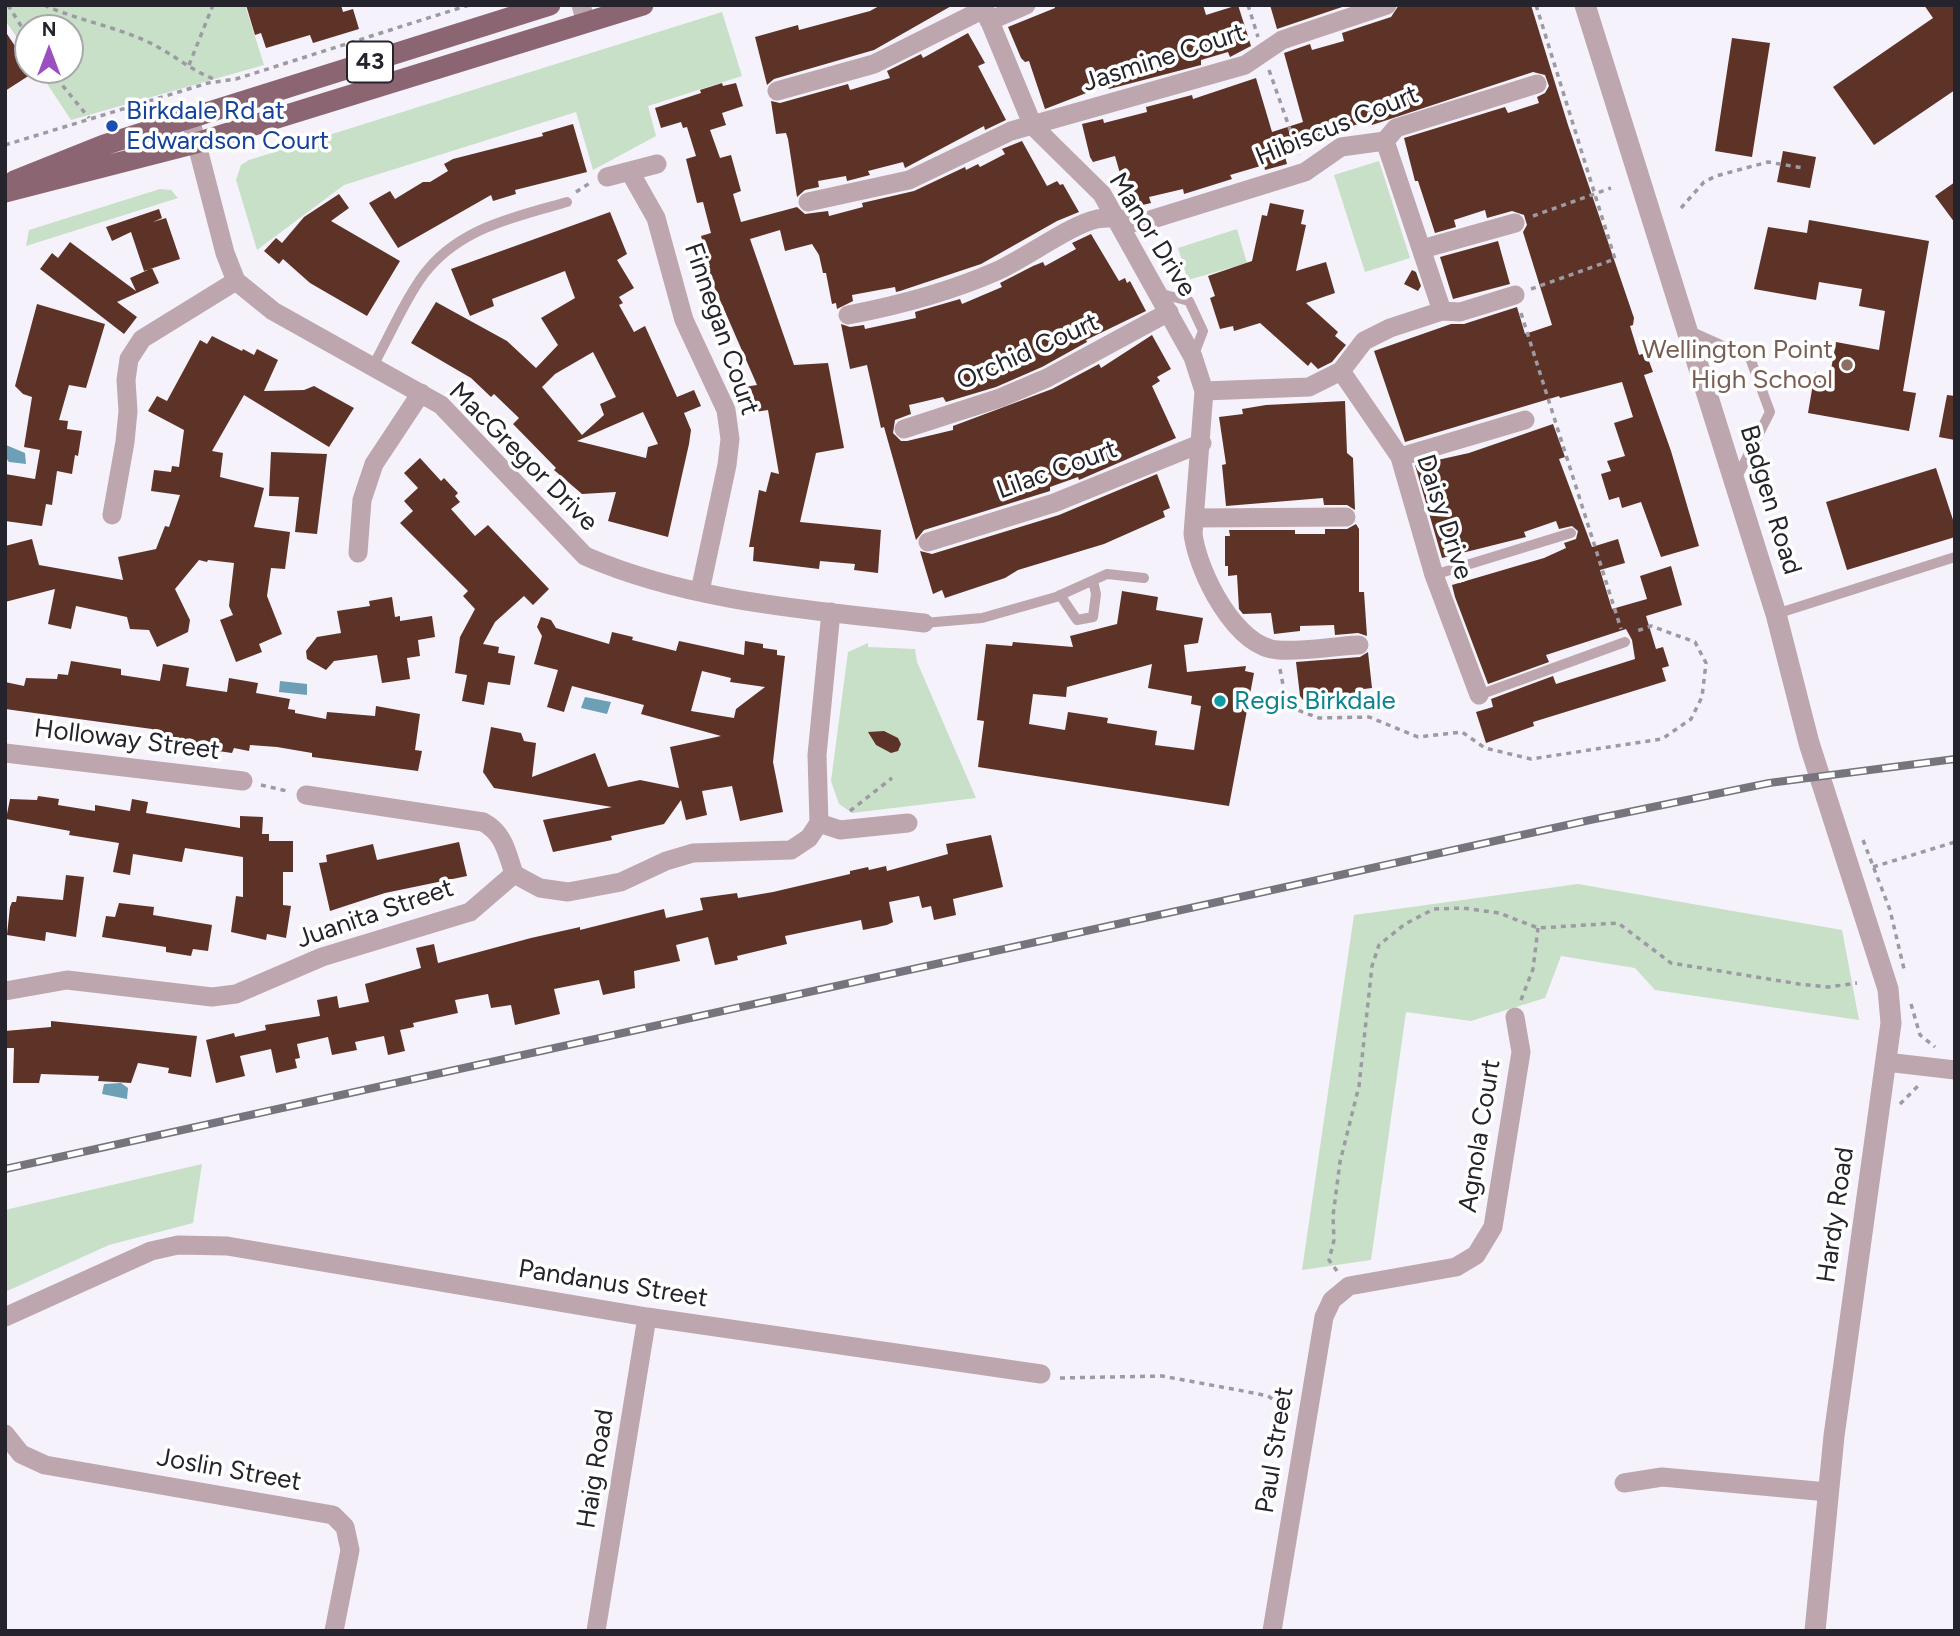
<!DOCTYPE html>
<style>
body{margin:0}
#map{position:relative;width:1960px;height:1636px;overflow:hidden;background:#f5f2fb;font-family:Figtree,sans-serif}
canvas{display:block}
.frame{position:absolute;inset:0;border:7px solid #25232b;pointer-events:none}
.north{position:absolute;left:14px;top:14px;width:70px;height:70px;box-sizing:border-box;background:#fff;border:2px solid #a8a7aa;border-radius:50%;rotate:0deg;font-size:19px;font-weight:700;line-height:28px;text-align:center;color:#25232b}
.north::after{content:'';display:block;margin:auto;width:24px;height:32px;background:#9b50c2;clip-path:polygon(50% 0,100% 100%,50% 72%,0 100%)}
</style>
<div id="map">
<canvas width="1960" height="1636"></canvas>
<div class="frame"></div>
<div class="north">N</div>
</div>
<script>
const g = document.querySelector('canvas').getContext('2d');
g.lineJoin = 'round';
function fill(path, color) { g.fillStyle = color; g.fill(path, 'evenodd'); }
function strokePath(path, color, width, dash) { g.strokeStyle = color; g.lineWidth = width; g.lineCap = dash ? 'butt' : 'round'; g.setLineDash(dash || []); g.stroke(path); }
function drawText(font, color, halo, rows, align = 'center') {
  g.font = font + ' Figtree,sans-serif'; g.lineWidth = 7; g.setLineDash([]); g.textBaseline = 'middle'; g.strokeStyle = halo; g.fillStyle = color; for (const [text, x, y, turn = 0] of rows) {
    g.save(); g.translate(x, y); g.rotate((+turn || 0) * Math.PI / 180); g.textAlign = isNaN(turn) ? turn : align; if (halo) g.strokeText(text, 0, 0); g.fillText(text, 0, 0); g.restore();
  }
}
fill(new Path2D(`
 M5,5H245L264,65L71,120L38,70H70V28H28V54L5,20Z
 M722,12L742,76L648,106L656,136L593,170L576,112L344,185L257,250L236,180L241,165L249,160Z
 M1379,161L1410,258L1365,272L1334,175Z
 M160,189L171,190L178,198L26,246L29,230Z
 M1237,229L1247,263L1188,280L1178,248Z
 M868,643V647L915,649L917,662L976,798L852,813L839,804L831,781L848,652Z
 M1578,884L1842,930L1859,1020L1655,990L1635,968L1561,956L1545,998L1471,1021L1406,1012L1371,1260L1302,1270L1354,915Z
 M202,1164L193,1223L109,1245L5,1292V1210Z`), '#c7e0c7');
fill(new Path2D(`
 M6,445L25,453L26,464L9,462L5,457Z
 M280,681L307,684V695L279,692Z
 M585,697L611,702L607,714L581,708Z
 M121,1083L128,1088L127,1099L102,1094L104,1084Z`), '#6da0b7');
fill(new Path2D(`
 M246,5H341L343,12L353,9L359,29L313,43L310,35L266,48L261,33L255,35Z
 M881,5H953L874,50L774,79L767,85L755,37L798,25L799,30L870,11Z
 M1054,5H1203L1206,15L1238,5L1251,46L1230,57L1228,52L1201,60V65L1109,89L1107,85L1045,109L1029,61L1025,62L1021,58L1008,27L1055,8Z
 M1270,5H1348L1277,29Z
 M1399,5H1531L1568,125L1634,318L1633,325L1630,326L1639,355L1646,353L1653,372L1644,375L1671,451L1699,546L1661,557L1641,502L1622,508L1619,497L1609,500L1601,474L1611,471L1607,461L1625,456L1614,423L1633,417L1622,382L1560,398L1559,396L1405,442L1374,351L1451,324H1464L1517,307L1525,334L1552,325L1523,232L1527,225L1524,215L1512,211L1487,218L1485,210L1454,220L1456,227L1435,233L1418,181H1415L1404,138L1505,107L1508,113L1539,103L1537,97L1545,93L1549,86L1545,75L1533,72L1372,125L1370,120L1331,133L1332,138L1284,153L1287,164L1265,170L1264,165L1230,175L1232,179L1184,194L1183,189L1149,197L1151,203L1130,208L1115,156L1093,162L1090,157L1082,124L1103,119L1104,123L1147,112L1146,107L1192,95L1193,99L1256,78L1272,132L1303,122L1284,53L1310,44L1312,50L1344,41L1342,33L1391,17Z
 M1924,5H1955V90L1874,145L1833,87L1933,18Z
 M5,31L33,73L5,91Z
 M968,33L985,63L978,66L1006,120L985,130L984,126L905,168L903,162L868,171L870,175L847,181L846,176L818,181L819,187L805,190L797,197L788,139L786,133L776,134L771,101L780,103L848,84L850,90L890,78L887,71L921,54L923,58Z
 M1732,38L1770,43L1752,157L1715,151Z
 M722,83L723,86L736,83L743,106L722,113L726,125L710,130L720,158L731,155L741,191L733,194L741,222L797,207L805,214L828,211L829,216L863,207L862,203L914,191L965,167L966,170L978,164L980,167L1005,154L1002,149L1022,141L1047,186L1057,181L1060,185L1063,184L1079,212L1057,221L981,264L900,291L896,292L895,287L852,295L853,301L837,309L836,303L832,304L826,273H823L819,255L812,244L785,251L780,230L750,239L794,365L828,363L844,448L816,453L800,522L881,530L878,573L854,570L855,564L820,561L819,569L753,561L754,547H749L759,490L766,492L771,472L779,474L768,410L748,413L744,387L757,385L713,284L700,288L694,272L710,266L701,236L711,233L703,202L697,203L686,159L696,156L687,127L683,128L681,122L661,128L655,108L701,93L700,90Z
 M573,124L587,172L515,190L516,194L493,201L491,195L398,248L369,203L390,191L395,199L423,182H430L448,171L444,164L453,159L543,136L542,133Z
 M1783,151L1816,157L1810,188L1777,182Z
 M1955,182V223L1935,196Z
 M339,194L349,208L331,221L400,261L367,316L310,283L283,259L279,264L264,251L276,238L282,243L304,217Z
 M1270,203L1304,210L1301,224L1306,225L1296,271L1326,262L1335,293L1306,303L1338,332L1335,336L1346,345L1332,362L1318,369L1311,362L1308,366L1260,323L1234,331L1233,326L1220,329L1210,298L1215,296L1208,276L1252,261L1262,215L1267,216Z
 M159,209L162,218L153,222L166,218L180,259L144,271L131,232L112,241L106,227Z
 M610,212L627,254L617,260L634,288L619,297L623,303L619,305L634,332L645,326L677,397L694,390L701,406L684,413L691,430L689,444L668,537L608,521L616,492L582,494L554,470L556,468L513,424L519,418L494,394L491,397L471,378L411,343L436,302L507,341L536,368L558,345L541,318L575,298L565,271L492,299L494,306L470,316L451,269ZM593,352L616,397L600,404L604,415L582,435L542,387L555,374ZM643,412L658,444L648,447L646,458L577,441Z
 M1809,220L1929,241L1903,391L1916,393L1909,431L1808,413L1815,372L1830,375L1836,342L1879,350L1885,311L1859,306L1862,289L1819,282L1816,300L1754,289L1768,227L1807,233Z
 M1091,234L1119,281L1125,278L1127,283L1130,281L1146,311L1086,340L1087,342L1042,367L996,387L946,402L943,397L909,405L911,414L895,420L893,433L901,441H907L953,430V426L1052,389L1099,364L1101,368L1152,335L1171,369L1157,377L1160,381L1152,386L1176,438L1079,480L1078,477L1050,487V491L924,530L916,540L884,427L881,428L867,365L850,369L841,324L850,327L864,325L865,329L916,318L915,312L960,299L962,304L1002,287L1000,283L1033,266L1043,262L1045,266L1076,249L1072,243Z
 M1498,241L1510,284L1453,299L1440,257Z
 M70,242L136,291L130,278L152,268L159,283L117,302L137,317L124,334L40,269L52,253L58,258Z
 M1412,270L1416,272L1421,286L1418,291L1404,284Z
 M37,304L105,324L86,388L69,385L59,420L68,421L67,429L82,431L78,456L75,455L72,474L57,471L52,505L46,504L42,526L5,521V474L35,479L40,450L24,447L32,397L23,394L15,386Z
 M212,336L242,351L243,349L254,355L257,349L278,360L264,391L304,390L314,386L354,408L329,447L244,395L212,451L223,453L220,477L264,488L254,527L290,532L285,569L271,568L267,596L282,634L259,644L262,652L236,662L220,620L233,615L229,606L234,563L208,560L207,562L199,560L175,589L190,620L188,632L157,647L149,630L130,629L127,617L76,606L71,629L48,624L55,589L5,602V546L32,539L39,565L123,580L118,557L156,549L165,526L169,527L180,495L151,491L154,470L171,472L172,466L179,467L184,430L148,411L157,396L167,401L200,340L207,344Z
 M1947,395L1955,396V440L1939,437Z
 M1345,401L1347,453L1353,458L1355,510L1347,505H1324L1323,498L1226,506L1222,465L1226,464L1219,417L1243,414L1242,409L1266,405Z
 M1553,424L1565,457L1559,459L1592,547L1618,539L1625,563L1600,570L1612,609L1647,599L1640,576L1671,566L1682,605L1646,616L1656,649L1663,647L1669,666L1662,668L1666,681L1533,722L1534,726L1486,743L1476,712L1493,707L1491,699L1553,676L1556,684L1635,659L1632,640L1626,629L1546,655L1549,662L1488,684L1455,597L1452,585L1544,558L1566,548L1564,543L1576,539L1578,531L1572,526L1559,529L1556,521L1524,532L1526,537L1442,558L1415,465L1469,453Z
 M271,452L327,454L317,534L295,532L299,497L269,496Z
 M420,458L441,481L444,478L458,493L455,496L460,502L451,509L475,536L488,525L549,589L533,605L524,596L495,622L483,644L499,647L498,653L515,656L510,685L488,682L484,705L462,701L467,675L455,673L460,637L475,609L463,596L468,591L400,523L413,511L404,501L418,488L404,473Z
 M1936,468L1955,526V537L1847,570L1826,502Z
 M1157,474L1170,508L1163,511L1165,517L1104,544L1018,570L1005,578L945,598L942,590L933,594L920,551L932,554L1059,515Z
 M1356,524L1359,529V592H1364L1367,636L1358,633L1335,635L1334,625L1300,626V631L1274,634L1271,613L1243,614L1239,609L1237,575L1228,576V566H1225V536H1230L1229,530H1295V534H1325V529H1347Z
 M1122,591L1158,597L1156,610L1203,618L1198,643L1184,645L1187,672L1246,666L1245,671L1254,673L1229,806L978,767L984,721L977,720L986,644L1012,646L1013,642L1073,647L1070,636L1117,624ZM1152,664L1148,688L1192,696L1191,704L1201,706L1194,750L1155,745L1157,731L1107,723L1108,718L1068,712L1065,730L1029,724L1033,694L1066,697L1067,687Z
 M392,597L395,617L400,616V621L432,616L435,637L418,640L420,656L407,658L410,679L382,683L377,655L334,661L326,670L307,659L306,651L317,637L341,633L337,611L370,606L369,601Z
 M541,617L551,620L556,628L609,644L612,632L633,637L632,640L676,651L679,641L744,655L745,641L763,644V648L777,650V655L785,656L773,762L783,812L740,821L732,786L702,791L707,815L686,820L681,800L664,824L611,836L612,840L553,852L543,820L612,807L494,788L483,772L491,727L521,733L524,741L536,743L532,777L595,753L608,787L640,780L679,788L670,747L721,736L641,714L644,705L572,686L564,712L547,707L558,670L534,664L542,636L537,627ZM702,671L731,678L730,682L765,687L736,709L734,718L691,711Z
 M1368,652L1372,688L1364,689V694L1303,700L1300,696L1296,662L1360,657Z
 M71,661L121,669V675L160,681L163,664L189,668L186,686L227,692L229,678L258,683L256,693L290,699L288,709L295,710V713L326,719L327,712L375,716L376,706L420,714L415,750L422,751L418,771L312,757V753L277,747L250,745L249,751L234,748L232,753L191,747L185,745V742L152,735V729L5,709V682L24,686L26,678L57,679L58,674L68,675Z
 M884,731L898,738L901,744L898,751L891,753L876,745L868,732Z
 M38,796L59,799L58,805L95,811V805L130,811L132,799L148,802L146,813L240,828V816L263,817L262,834H269V841H293V872H283V905L291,906L286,938L267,934L266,940L231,932L236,896L243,897V857L185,848L182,862L133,854L130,875L113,872L119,843L69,835L70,831L6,819L10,799L37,800Z
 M991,835L1003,887L953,899L956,915L934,920L931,906L922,908L919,896L889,902L893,922L887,925L863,930L861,920L785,936L787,944L737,956L738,960L715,965L708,937L676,945L680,961L634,971L635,988L603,995L599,980L554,989L560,1014L515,1025L511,1005L491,1008L488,994L455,1000L458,1013L413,1023L414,1027L400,1030L405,1051L388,1055L384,1036L355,1042L357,1050L332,1055L328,1037L297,1044L300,1058L295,1059L297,1068L276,1073L271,1049L240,1056L245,1076L216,1083L206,1040L234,1033L235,1037L266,1030L265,1025L320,1016L317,1000L337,996L339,1008L369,1002L365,984L421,968L416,948L434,944L438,963L531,938L580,927V930L664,909L666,918L703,910L700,898L737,893L738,898L773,892L850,874V871L868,867L869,870L886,866L887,871L948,854L946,844Z
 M459,842L467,876L385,893L330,911L319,863L327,862L326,855L373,844L377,860Z
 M66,875L84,877L76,937L46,932L45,941L7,935L10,907L12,902H16L17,896L63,900Z
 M119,903L154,907L153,915L212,925L208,951L193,949L191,956L166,952V947L102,937L106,916L115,917Z
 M51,1021L197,1036L191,1077L168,1073L169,1068L138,1063L131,1083L98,1081L99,1076L41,1074L39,1083H13L14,1048H5V1031L51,1027Z`), '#5d3328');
strokePath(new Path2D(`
 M8,5L28,37
 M44,5C77,20 113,26 146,41C171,52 192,72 217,80
 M1248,5L1258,37
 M189,65L213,5
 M50,70L89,118
 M1269,70L1299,155
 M5,145L208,83L236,79L469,5
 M576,192L590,183
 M1681,208L1704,182L1716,176L1768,162L1803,168
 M1533,216L1611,188
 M1531,289L1615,259L1536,5
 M1521,313L1621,629
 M1280,669L1287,706L1319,718L1369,717L1418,737L1462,732L1485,748L1531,759L1662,739L1691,719L1702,697L1706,663L1695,642L1651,626L1634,632
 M261,785L287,791
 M850,811L892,778
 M1863,840L1890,910L1904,969
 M1873,867L1955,842
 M1521,1000L1533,969L1538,928
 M1911,1004L1920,1035L1935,1047
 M1900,1104L1918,1086
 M1337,1271L1329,1260L1334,1240L1333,1216L1340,1162L1359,1086L1372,966L1379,945L1405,924L1434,909L1463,908L1499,913L1538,928L1618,923L1671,963L1799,984L1829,987L1857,983
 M1060,1378L1162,1376L1238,1390L1268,1396L1280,1404L1287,1420`), '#9d9aa3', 3.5, [5, 5]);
strokePath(new Path2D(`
 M1158,293L1189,301L1203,331L1193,357
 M1690,331L1750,358L1770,412L1736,479
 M373,366C388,339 410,289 429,268C464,227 518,216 567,202
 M1434,575L1571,533
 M1060,595L1077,620L1093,617L1096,594L1093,581
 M1776,614L1955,557
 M924,623L982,618L1056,597L1107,574L1144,578
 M1479,695L1625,642`), '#bda6ad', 10);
strokePath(new Path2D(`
 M581,5L586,22
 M983,5L1033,126L1102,194L1193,357L1204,391L1193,534C1198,572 1235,647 1278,650C1304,652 1333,646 1359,645
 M989,21L1026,5
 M777,91L874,64L984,9
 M190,118L225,253L236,281L273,311L441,405L585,556C690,602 811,610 924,623
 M1385,141L1442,311L1390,328L1364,341L1341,371L1400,457L1434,575L1479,695
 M630,172L656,218L684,320L726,410L730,439L727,465L700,591
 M607,177L657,164
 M808,202L909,180L1011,131L1245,65L1282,40L1387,5
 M1422,249L1515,223
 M1442,311L1460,312L1515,295
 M848,315C901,305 949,292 997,271C1024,259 1072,224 1097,219C1112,216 1126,220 1140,223L1305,172L1341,147L1385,141L1396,128L1537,84
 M1204,391L1309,387L1341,371
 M904,429L1000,398L1047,378L1169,312
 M1400,457L1525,420
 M112,515L125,442L128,411L126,380L129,359L142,339L236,281
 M1196,518L1346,517
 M928,542L1054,503L1202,443
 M358,553L362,500L374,464L421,393
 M5,753L243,781
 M306,795L483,822C504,833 507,853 514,874
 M819,823L840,830L908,823
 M5,991L67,980L212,997L236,994L322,957L470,912L514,874L540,888L568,892L621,882L666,861L693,853L791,850L809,838L819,823L817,755L831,612
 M1886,1062L1955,1070
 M5,1317L151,1251L178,1245L227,1246L647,1317L1041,1374
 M5,1434L21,1454L45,1465L333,1515L345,1527L350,1550L334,1631
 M1624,1483L1662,1477L1828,1492
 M596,1631L647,1317
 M1272,1631L1324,1317L1332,1300L1349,1286L1456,1267L1476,1255L1493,1227L1521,1052L1515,1017`), '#bda6ad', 19);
strokePath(new Path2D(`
 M1585,5L1776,614L1809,743L1888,989L1891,1023L1834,1436L1815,1631`), '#bda6ad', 21);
strokePath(new Path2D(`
 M14,181L104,145L550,5
 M5,192L196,143L643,5`), '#8c6573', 21);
const rail = new Path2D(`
 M5,1169L1590,820L1769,783L1955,759`);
strokePath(rail, '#76747c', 8);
strokePath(rail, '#fff', 5, [16]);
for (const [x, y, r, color] of [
 [112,126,7,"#1a4fb4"],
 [1847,365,7,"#8d6e63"],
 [1220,701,7,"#0f9aa8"]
]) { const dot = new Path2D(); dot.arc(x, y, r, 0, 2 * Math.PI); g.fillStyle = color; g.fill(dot); strokePath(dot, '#fff', 2.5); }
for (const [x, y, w] of [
 [370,62,46]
]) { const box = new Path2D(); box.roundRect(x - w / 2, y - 20.5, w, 41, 5); g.fillStyle = '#fff'; g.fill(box); strokePath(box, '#25232b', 2); }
drawText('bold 24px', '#25232b', null, [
 ["43",370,62]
]);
drawText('26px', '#25232b', '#fff', [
 ["Jasmine Court",1164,58,-18],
 ["Hibiscus Court",1337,126,-22],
 ["Manor Drive",1152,235,58],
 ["Finnegan Court",721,329,71],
 ["Orchid Court",1028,352,-24],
 ["MacGregor Drive",523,457,45],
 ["Lilac Court",1057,470,-20],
 ["Badgen Road",1770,500,73],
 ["Daisy Drive",1444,517,72],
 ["Holloway Street",127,740,7],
 ["Juanita Street",375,914,-19],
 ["Agnola Court",1480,1136,-81],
 ["Hardy Road",1836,1215,-82],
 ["Pandanus Street",613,1284,9],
 ["Paul Street",1275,1450,-81],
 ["Haig Road",596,1469,-81],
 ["Joslin Street",229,1470,10]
]);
drawText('26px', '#164399', '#fff', [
 ["Birkdale Rd at",126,111],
 ["Edwardson Court",126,141]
], 'left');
drawText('26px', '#785e54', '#fff', [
 ["Wellington Point",1833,350],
 ["High School",1833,380]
], 'right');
drawText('26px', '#0d838f', '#fff', [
 ["Regis Birkdale",1234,701]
], 'left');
</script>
